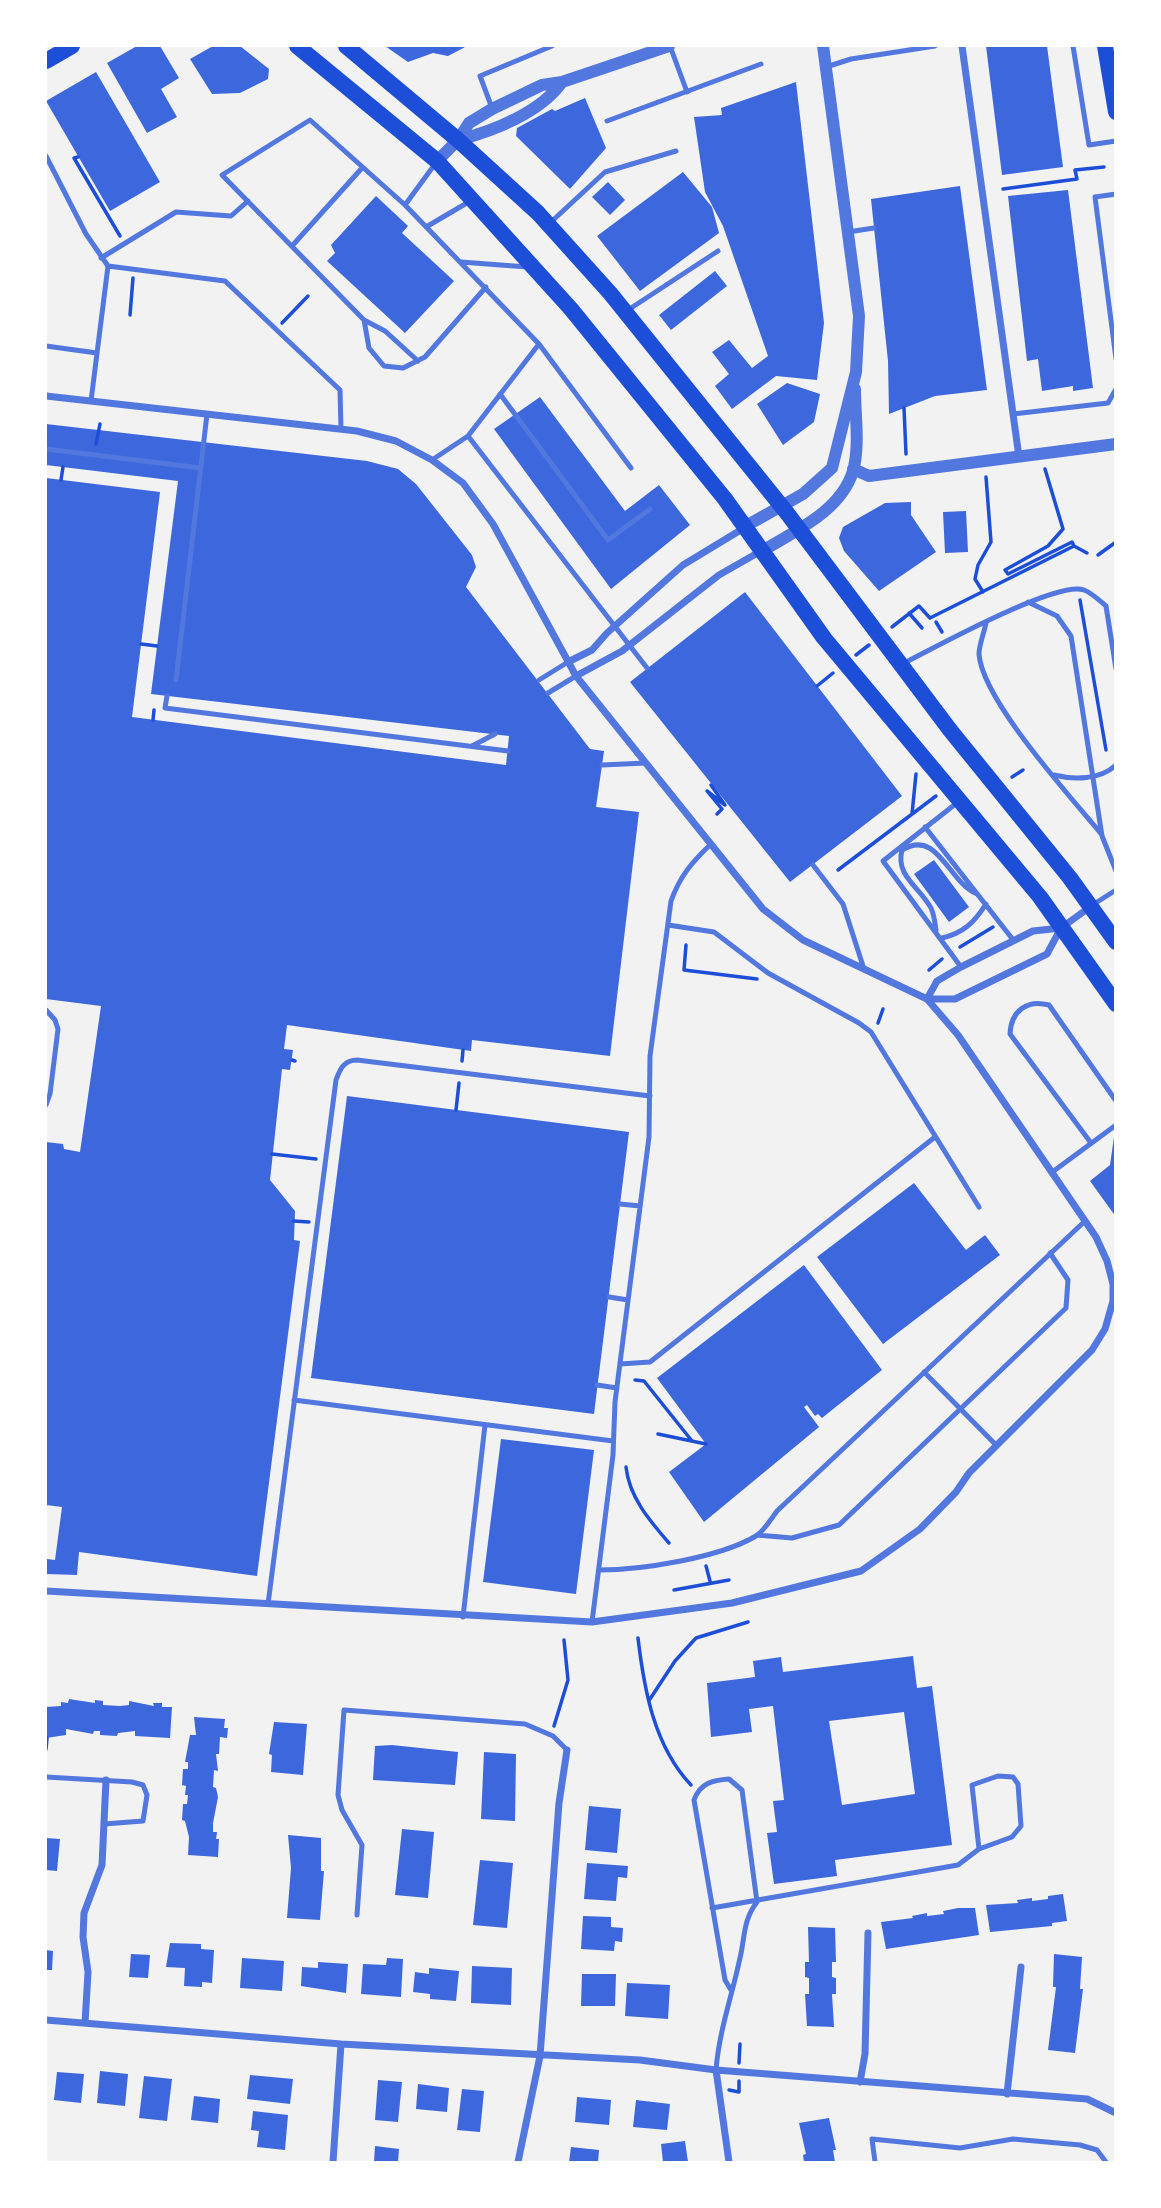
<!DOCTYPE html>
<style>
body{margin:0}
#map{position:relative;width:1161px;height:2208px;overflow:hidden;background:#f2f2f2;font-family:"Roboto Serif",serif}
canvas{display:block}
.frame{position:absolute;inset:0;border:47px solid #fff;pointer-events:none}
</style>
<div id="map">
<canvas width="1161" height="2208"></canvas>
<div class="frame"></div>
</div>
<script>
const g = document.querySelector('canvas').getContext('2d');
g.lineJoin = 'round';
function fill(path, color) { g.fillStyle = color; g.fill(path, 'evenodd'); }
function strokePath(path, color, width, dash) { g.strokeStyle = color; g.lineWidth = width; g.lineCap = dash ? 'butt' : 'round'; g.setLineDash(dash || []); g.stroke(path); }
fill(new Path2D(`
 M137,46H160L179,78L161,89L177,117L147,133L107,63Z
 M213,46H240L269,69L268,79L240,93L212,94L190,59Z
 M385,46H467L448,56L433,53L408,62Z
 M986,46H1047L1063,167L1002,175Z
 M96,72L160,182L110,211L46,101Z
 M796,82L824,323L817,380L776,376L732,409L715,386L729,374L712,352L729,340L752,368L768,356L723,226L705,192L694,117L722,115L721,108Z
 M585,98L606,148L570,189L516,136L517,128L552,109L555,111Z
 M683,172L712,207L719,233L640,291L597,236Z
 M608,182L625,200L610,215L592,197Z
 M960,186L987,390L935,396L889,414L888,361L871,199Z
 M1068,190L1093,388L1073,391V386L1042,391L1038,359L1027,361L1008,196Z
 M376,196L408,226L402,233L454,281L405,333L327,261L335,253L331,245Z
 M715,271L727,286L671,330L659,315Z
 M787,383L820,394L814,422L783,445L757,404Z
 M540,397L625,511L659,485L690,525L611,589L494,429Z
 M46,424L367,461L398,469L416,484L472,555L476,567L466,587L590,749L604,751L596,807L639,812L610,1056L472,1040L471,1051L287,1025L284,1049L293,1050L290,1070L282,1069L270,1180L295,1211L294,1240L300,1241L257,1576L79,1552L77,1575L46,1574L47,1559L55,1560L62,1507L46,1505V1142L63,1144L64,1149L80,1152L101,1006L46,999V478L160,492L132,717L506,765L509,736L151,694L178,481L46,465Z
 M911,502V515L936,552L879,591L844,551L839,538L843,527L885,503Z
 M966,511L968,552L945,553L943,512Z
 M745,592L902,796L790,882L630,682Z
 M934,860L969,907L949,922L914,874Z
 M347,1096L629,1132L594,1414L311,1378Z
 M1114,1137H1116V1217L1090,1181L1110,1165Z
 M914,1183L966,1250L985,1235L1000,1255L883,1344L817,1257Z
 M804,1265L882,1370L822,1418L818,1414L815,1416L807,1405L804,1407L819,1427L704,1522L669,1472L706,1444L657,1378Z
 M501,1439L594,1450L576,1594L483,1582Z
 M913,1656L917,1688L932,1686L952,1845L835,1860L837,1876L774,1884L767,1833L777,1832L773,1801L784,1800L773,1706L749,1709L752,1732L711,1737L707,1683L755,1677L753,1661L781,1657L783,1672ZM904,1712L915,1794L842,1805L829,1721Z
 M69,1699L95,1703V1700L103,1701V1705L120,1706L129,1705V1701L154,1706L153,1703H162V1707H172L170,1738L135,1736V1731L118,1733L117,1736L100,1735V1731H94L93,1734L66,1729V1735L46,1738V1707L61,1706V1702L68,1703Z
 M194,1717L225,1719L224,1728H228L227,1738L220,1737L219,1754H216L218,1771L214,1770L213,1787L216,1788L218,1797L213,1823V1832H217L216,1839H219L218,1857L188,1855L189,1837L185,1821L182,1820L183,1804H187L188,1795H185L186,1786L182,1785L183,1769H188V1762H185L190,1735H196Z
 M274,1722L307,1724L303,1775L271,1772L272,1755L269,1754Z
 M392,1745L458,1752L455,1785L373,1780L375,1746Z
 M484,1752L516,1754L515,1821L481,1819Z
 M589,1806L621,1809L617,1853L585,1850Z
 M402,1829L434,1832L428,1898L395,1895Z
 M288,1835L321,1838V1871H324L320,1920L287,1918L291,1868Z
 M46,1838L60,1839L57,1871L46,1870Z
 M480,1860L513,1863L507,1928L473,1925Z
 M587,1863L628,1866L627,1878L618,1877L616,1901L584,1899Z
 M1063,1894L1067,1921L1052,1923V1926L990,1932L986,1905L1018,1903L1017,1900L1032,1898V1901L1048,1899V1896Z
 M958,1908H975L979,1935L886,1949L881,1922L913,1918L912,1916L927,1913V1916L944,1914L943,1911Z
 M583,1916L611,1917V1927L623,1928L622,1942L615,1941L614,1951L581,1949Z
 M808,1927L835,1928L836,1962H832V1977L836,1978V1994H832L834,2027L807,2026L805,1994H809V1978L805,1977V1962H809Z
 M170,1943L201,1944V1949L214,1950L212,1983L202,1982V1987L184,1986L185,1968L166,1967Z
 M46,1950L53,1951L52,1970H46Z
 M131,1954L150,1955L148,1978L129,1977Z
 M1054,1954L1082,1957L1080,1989H1083L1075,2053L1048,2050L1056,1987H1053Z
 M242,1958L284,1961L282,1991L240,1988Z
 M387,1958L403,1959L401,1997L361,1994L363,1964L386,1965Z
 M318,1962L348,1964L346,1993L301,1986L302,1967L318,1968Z
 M472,1966L512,1968L511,2005L471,2003Z
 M429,1968L459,1971L456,2001L430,1999V1994L413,1992L415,1972L429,1974Z
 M582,1974H616L615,2006H581Z
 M627,1983L670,1985L668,2019L625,2016Z
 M100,2071L128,2074L125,2106L97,2103Z
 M57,2072L84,2074L81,2103L54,2100Z
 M250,2075L293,2079L290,2104L247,2099Z
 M144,2076L172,2079L167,2121L139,2118Z
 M378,2080L402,2082L398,2122L375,2120Z
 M418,2084L449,2088L447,2112L416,2109Z
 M462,2089L484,2091L480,2132L457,2130Z
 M194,2096L220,2099L218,2123L191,2120Z
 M577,2097L611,2100L609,2125L575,2122Z
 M636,2100L670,2104L667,2130L633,2127Z
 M253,2111L288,2115L285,2150L257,2147L259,2131L251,2130Z
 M829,2118L836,2150H833L835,2162H804L803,2155L806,2154L799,2123Z
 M685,2141L688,2162H663L661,2144Z
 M375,2146L399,2149L398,2162H374Z
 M571,2147L599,2150L598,2162H569Z`), '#3d67dc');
strokePath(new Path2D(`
 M78,157L74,158L120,236
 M1003,189L1077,179L1075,170L1104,167
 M130,315L133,278
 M282,323L308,296
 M904,408L906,454
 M96,444L100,424
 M1045,469L1063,529L1048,546L1005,570L1008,574L1072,542L1074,546L1087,553
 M61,480L63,467
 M1098,555L1116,542
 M983,592L975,579L978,565L991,542L986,477
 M1080,600L1106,750
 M909,613L922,628
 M936,622L942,632
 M892,627L919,606L930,618L1074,546
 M141,644L157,646
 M856,655L869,645
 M817,686L833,673
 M153,720L154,710
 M1012,777L1023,770
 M711,785L725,805L707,791L722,809L717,814
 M912,814L916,774
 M838,870L936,796
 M686,945L684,970L757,979
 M960,947L993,927
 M929,970L942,959
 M878,1023L883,1009
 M292,1060L295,1061
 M462,1061L463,1050
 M456,1110L459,1083
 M272,1154L316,1159
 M294,1221L309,1222
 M635,1380L644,1381L692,1441
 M658,1434L706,1444
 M626,1467C629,1497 650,1521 669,1543
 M706,1566L710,1581
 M674,1590L729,1580
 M638,1638C644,1689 654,1746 691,1785
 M650,1699L675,1661L696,1638L748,1622
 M554,1726L568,1680L564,1640
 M46,1749L47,1738
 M739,2063L740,2044
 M729,2090L739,2092V2081`), '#1d4ed8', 3.5);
strokePath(new Path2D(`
 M670,46L687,92
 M1073,46L1089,145L1116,141
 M826,67L851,59L935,46
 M492,108L480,76L552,46
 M607,121L761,64
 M46,156L86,234L108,266L91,401
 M1116,194L1095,197L1116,359
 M405,205L435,164
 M551,222L605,172L676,151
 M426,227L472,200
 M848,232L874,228
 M292,246L362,168
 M101,258L176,212L231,216L248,201
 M461,262L527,267
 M108,266L225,281L340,390L341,429
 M486,287L425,357L403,368L384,366L369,348L364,320L222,175L310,120L405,205L539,344
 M628,310L718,251
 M364,320L385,331L418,361
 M46,346L97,353
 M500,394L608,540L650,509
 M1013,414L1108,403L1116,389
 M468,436L647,668
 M46,449L201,468
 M432,460L468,436L539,344L631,468
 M1028,602L1057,616L1071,636L1102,836L1116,871
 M986,623C984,633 979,645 979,654C982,700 1071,797 1102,835
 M904,663C934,648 1057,580 1084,590C1092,593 1100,601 1106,606L1116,669
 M176,680L207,414
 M539,680L568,662
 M548,693L576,676
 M167,696L165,708L508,751
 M472,746L495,734
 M602,765L646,763
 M1054,775C1074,780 1100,780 1116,765
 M958,802L883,861L961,967
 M925,827L1014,941
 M813,865L843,904L863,966
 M1094,904L1116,890
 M668,925L714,932L768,973L859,1023L871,1032L979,1207
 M936,930C935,923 934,914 931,908C920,887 895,876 902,850C938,828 948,882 977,894
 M942,938C963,933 974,923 986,904
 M46,1010L55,1020L58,1029L50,1094L46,1105
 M1091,1143L1010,1034C1011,1011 1027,999 1049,1005L1116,1101
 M1051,1173L1116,1125
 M620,1204L640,1206
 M609,1297L628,1300
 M620,1364L650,1362L935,1137
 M924,1372L997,1446
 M597,1385L617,1388
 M294,1400L613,1441
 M757,1535L792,1538L839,1525L1066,1308L1068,1280L1050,1253
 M599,1570C641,1570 719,1558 756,1536C764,1531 771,1519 777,1511L1085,1221
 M268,1604L336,1080C340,1069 344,1060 357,1060L650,1096
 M463,1617L485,1425
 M592,1622L613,1455L615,1402L649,1137L650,1056L671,901C680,876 692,862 711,844
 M46,1777L132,1782L143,1785L147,1795L143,1821L104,1824
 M712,1908L958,1865L979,1849L1012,1837L1021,1826L1018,1784L1013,1777L998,1776L972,1785L979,1849
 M357,1915L362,1845L342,1810L338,1795L344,1710L525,1724L553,1736L567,1750
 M716,2070C719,2031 732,1996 740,1958C745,1937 743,1920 757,1902L742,1790L729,1779C713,1780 700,1783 694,1800L725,1980L731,1990
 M875,2162L872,2139L960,2148L1013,2139L1080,2145L1097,2150L1106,2162`), '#5277de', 5);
strokePath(new Path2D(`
 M962,46L1019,457
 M46,396L357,431L396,441L432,460L463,483L493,524L576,676L763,909L803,940L927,999L958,1035L1096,1237L1107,1261L1113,1284V1301L1105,1329L1092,1350L969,1473L956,1492L920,1529L861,1571L732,1603L592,1622L46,1591
 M568,662L592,650L607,633L683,565L744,528
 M576,676L622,651L719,575L761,551
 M927,999H955L1047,954L1061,928L1090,907
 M927,999L937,981L961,967L1033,931L1061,928
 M46,2020L341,2044L640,2060L716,2070L1087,2099L1116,2113
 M85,2023L88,1972L83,1937L84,1913L102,1865L106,1780
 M716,2070L729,2162
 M860,2082L865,2054L868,1933
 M1007,2094L1021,1967
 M333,2162L341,2044
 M518,2162L540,2056L559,1803L567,1750`), '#5277de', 7);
strokePath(new Path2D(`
 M458,140C494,131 541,112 562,82
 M437,161L458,140L469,123L492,109L542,85L562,82L669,46
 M853,469L869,476L1116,444
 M744,527L803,494L832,468L856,372L859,316L823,46
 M762,551C795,531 841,511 853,471C860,446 855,415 855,389`), '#5277de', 12);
strokePath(new Path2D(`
 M297,46L437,161L571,309L725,499L824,638L1040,897L1116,1004
 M346,46L458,140L538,213L610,293L787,513L950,730L1070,878L1116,942
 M1105,46L1116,112
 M46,61L72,46`), '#1d4ed8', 16);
</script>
